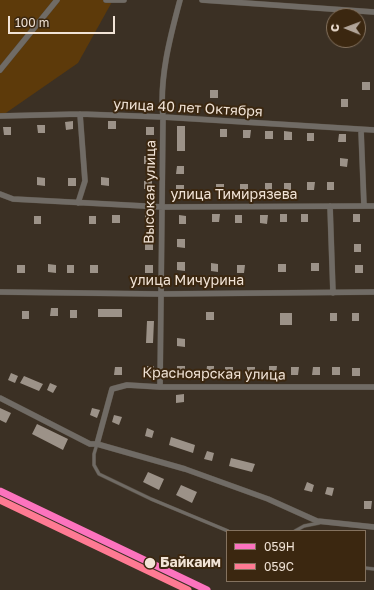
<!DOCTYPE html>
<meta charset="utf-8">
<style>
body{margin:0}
#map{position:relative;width:374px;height:590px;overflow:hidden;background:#3b3024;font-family:"Golos Text",sans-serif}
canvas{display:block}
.legend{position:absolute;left:226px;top:530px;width:140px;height:52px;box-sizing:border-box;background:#3b2710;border:1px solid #84725f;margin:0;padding:5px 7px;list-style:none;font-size:12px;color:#f1e3d6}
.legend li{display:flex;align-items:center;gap:8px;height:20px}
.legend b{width:20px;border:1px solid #84725f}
.north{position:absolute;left:326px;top:8px;width:40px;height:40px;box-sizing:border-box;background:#3b2710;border:1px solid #84725f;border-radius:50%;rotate:271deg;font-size:11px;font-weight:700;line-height:16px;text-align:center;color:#f1e3d6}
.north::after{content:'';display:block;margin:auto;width:14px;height:18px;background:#b1a498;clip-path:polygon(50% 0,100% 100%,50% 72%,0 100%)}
.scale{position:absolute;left:8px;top:16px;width:107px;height:18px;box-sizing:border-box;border:2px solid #f1e3d6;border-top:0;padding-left:5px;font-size:12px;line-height:14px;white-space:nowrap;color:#f1e3d6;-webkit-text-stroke:3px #3b2710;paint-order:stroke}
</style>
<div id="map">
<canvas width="374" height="590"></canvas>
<ul class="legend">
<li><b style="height:5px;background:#fc73be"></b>059Н</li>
<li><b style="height:5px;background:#fe7a93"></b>059С</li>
</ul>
<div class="north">С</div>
<div class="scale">100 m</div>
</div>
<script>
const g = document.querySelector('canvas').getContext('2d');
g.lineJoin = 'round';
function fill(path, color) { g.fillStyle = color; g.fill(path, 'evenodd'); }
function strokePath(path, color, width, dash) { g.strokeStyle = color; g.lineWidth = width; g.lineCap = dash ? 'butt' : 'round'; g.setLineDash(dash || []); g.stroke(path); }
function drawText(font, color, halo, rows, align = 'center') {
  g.font = font + ' "Golos Text",sans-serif'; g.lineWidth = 4; g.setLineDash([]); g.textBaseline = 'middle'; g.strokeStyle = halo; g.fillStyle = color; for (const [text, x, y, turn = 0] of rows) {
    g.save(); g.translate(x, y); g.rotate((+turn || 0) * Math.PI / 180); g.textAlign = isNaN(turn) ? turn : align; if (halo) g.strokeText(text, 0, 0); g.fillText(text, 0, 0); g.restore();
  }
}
fill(new Path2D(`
 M0,0H113L78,63L0,117Z`), '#5d3a0a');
fill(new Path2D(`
 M362,82H370V90H362Z
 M210,90H218V98H210Z
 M341,99H348V107H341Z
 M73,121V129L66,130L65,122Z
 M108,121H116V129H108Z
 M37,125H45V133H38Z
 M177,126H185V151H177Z
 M3,127H11V135H4Z
 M146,127H154V135H146Z
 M220,129H227V137H220Z
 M243,130H251L250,138H243Z
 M265,131H273V139H265Z
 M284,131L292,132V140H284Z
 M307,133H314V141H307Z
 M339,134H346V142H338Z
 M144,156H151V164H144Z
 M340,158L348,159L347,167L340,166Z
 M177,166H184V174H176Z
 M37,177L45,178V186L37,185Z
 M101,177L109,178V186L101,185Z
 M68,178H76V186H68Z
 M144,181H152V189H144Z
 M307,182H315L314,190H307Z
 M327,182H334V190H327Z
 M265,183H272V191H265Z
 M284,183H291V191H284Z
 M216,184H224V192H216Z
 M240,184H248V192H240Z
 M176,185H184V193H176Z
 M212,214H220L219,222H212Z
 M280,214H287V222H280Z
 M301,214H308V222H301Z
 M353,214H360V222H353Z
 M112,215H120V223H112Z
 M145,215H153V223H145Z
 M179,215L186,216V224H179Z
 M235,215H242V223H235Z
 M260,215H268L267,224L260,223Z
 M34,216H41V224H34Z
 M89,216H96V224H89Z
 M177,239H185V248L177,247Z
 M145,242H153V250H145Z
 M354,244H361V252H354Z
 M177,262H185V271L177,270Z
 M211,263L218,264V272L211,271Z
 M311,263H319V271H311Z
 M48,264L56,265V273L48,272Z
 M278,264H286V272H278Z
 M17,265H25V273H17Z
 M67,265H74V273H67Z
 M90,265H98V273H90Z
 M145,265H153V273H145Z
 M237,265H245L244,273H237Z
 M355,265H363V273H355Z
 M51,308H58V316H50Z
 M98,309H122V317H98Z
 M70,310H77V318H70Z
 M22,311H29V319H22Z
 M206,312H214V320H206Z
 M280,313H292V325H280Z
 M330,313H337V321H330Z
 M352,313H359V321H352Z
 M147,321H154L153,343H146Z
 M177,338L185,339V347L177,346Z
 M147,366H154V374H146Z
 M177,366H185V374H177Z
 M207,366H214V375L206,374Z
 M269,366H277L276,374H269Z
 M115,367H122V375H114Z
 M225,367H233V375H225Z
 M247,367H255V375H247Z
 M291,367H299L298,375H291Z
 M313,367H320V375H312Z
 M332,367H340V375H332Z
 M352,368H360V376H352Z
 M11,373L18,376L15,383L8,380Z
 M24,376L43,384L39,391L20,383Z
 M50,383L57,386L53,393L47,390Z
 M184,394V402L176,403V395Z
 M0,408L11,413L6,423L0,420Z
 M92,408L100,410L97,418L90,415Z
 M114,415L122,417L119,425L112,422Z
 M37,424L68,439L63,450L32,434Z
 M147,428L154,431L152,438L145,436Z
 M171,437L195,445L193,453L169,445Z
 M207,451L214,453L212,461L204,459Z
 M231,458L255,464L252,472L229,466Z
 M148,472L164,479L159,490L143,482Z
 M307,482L314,485L312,492L304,490Z
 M181,485L197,492L192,503L176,495Z
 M327,487L334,488L332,496L325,494Z
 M364,501H372L371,509H364Z`), '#9c9288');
const lane = new Path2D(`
 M97,444L94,454V465L99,474L151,499L228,531
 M295,531L304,526L319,523
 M365,568L374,569`);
const street = new Path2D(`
 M106,0H124
 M202,0L374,12
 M0,70L57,0
 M0,116L80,114L163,117L374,130
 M361,130L364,206
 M0,194L13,199L163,207L374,206
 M78,203L85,181L80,114
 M330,206L333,293
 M0,292L160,294L374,292
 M160,387L163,117C159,79 170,37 180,0
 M0,398L90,444H97L185,469L268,499L317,521L374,527
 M97,444L112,389L127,385L160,387H374`);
strokePath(lane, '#564d42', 4);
strokePath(street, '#564d42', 6);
strokePath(lane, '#706b65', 3);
strokePath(street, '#706b65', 5.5);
strokePath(new Path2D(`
 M0,491L207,590`), '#fc73be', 7);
strokePath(new Path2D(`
 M0,500L188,590`), '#fe7a93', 7);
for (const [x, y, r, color] of [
 [150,563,6,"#f1e3d6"]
]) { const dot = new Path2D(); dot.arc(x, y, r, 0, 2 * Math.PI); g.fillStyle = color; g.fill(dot); strokePath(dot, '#3b2710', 1.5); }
drawText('14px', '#f1e3d6', '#3b2710', [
 ["улица 40 лет Октября",188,108,3],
 ["Высокая улица",150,192,-89],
 ["улица Тимирязева",234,195],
 ["улица Мичурина",187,281],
 ["Красноярская улица",214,374,1]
]);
drawText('bold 14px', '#f1e3d6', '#3b2710', [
 ["Байкаим",160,563]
], 'left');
</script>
